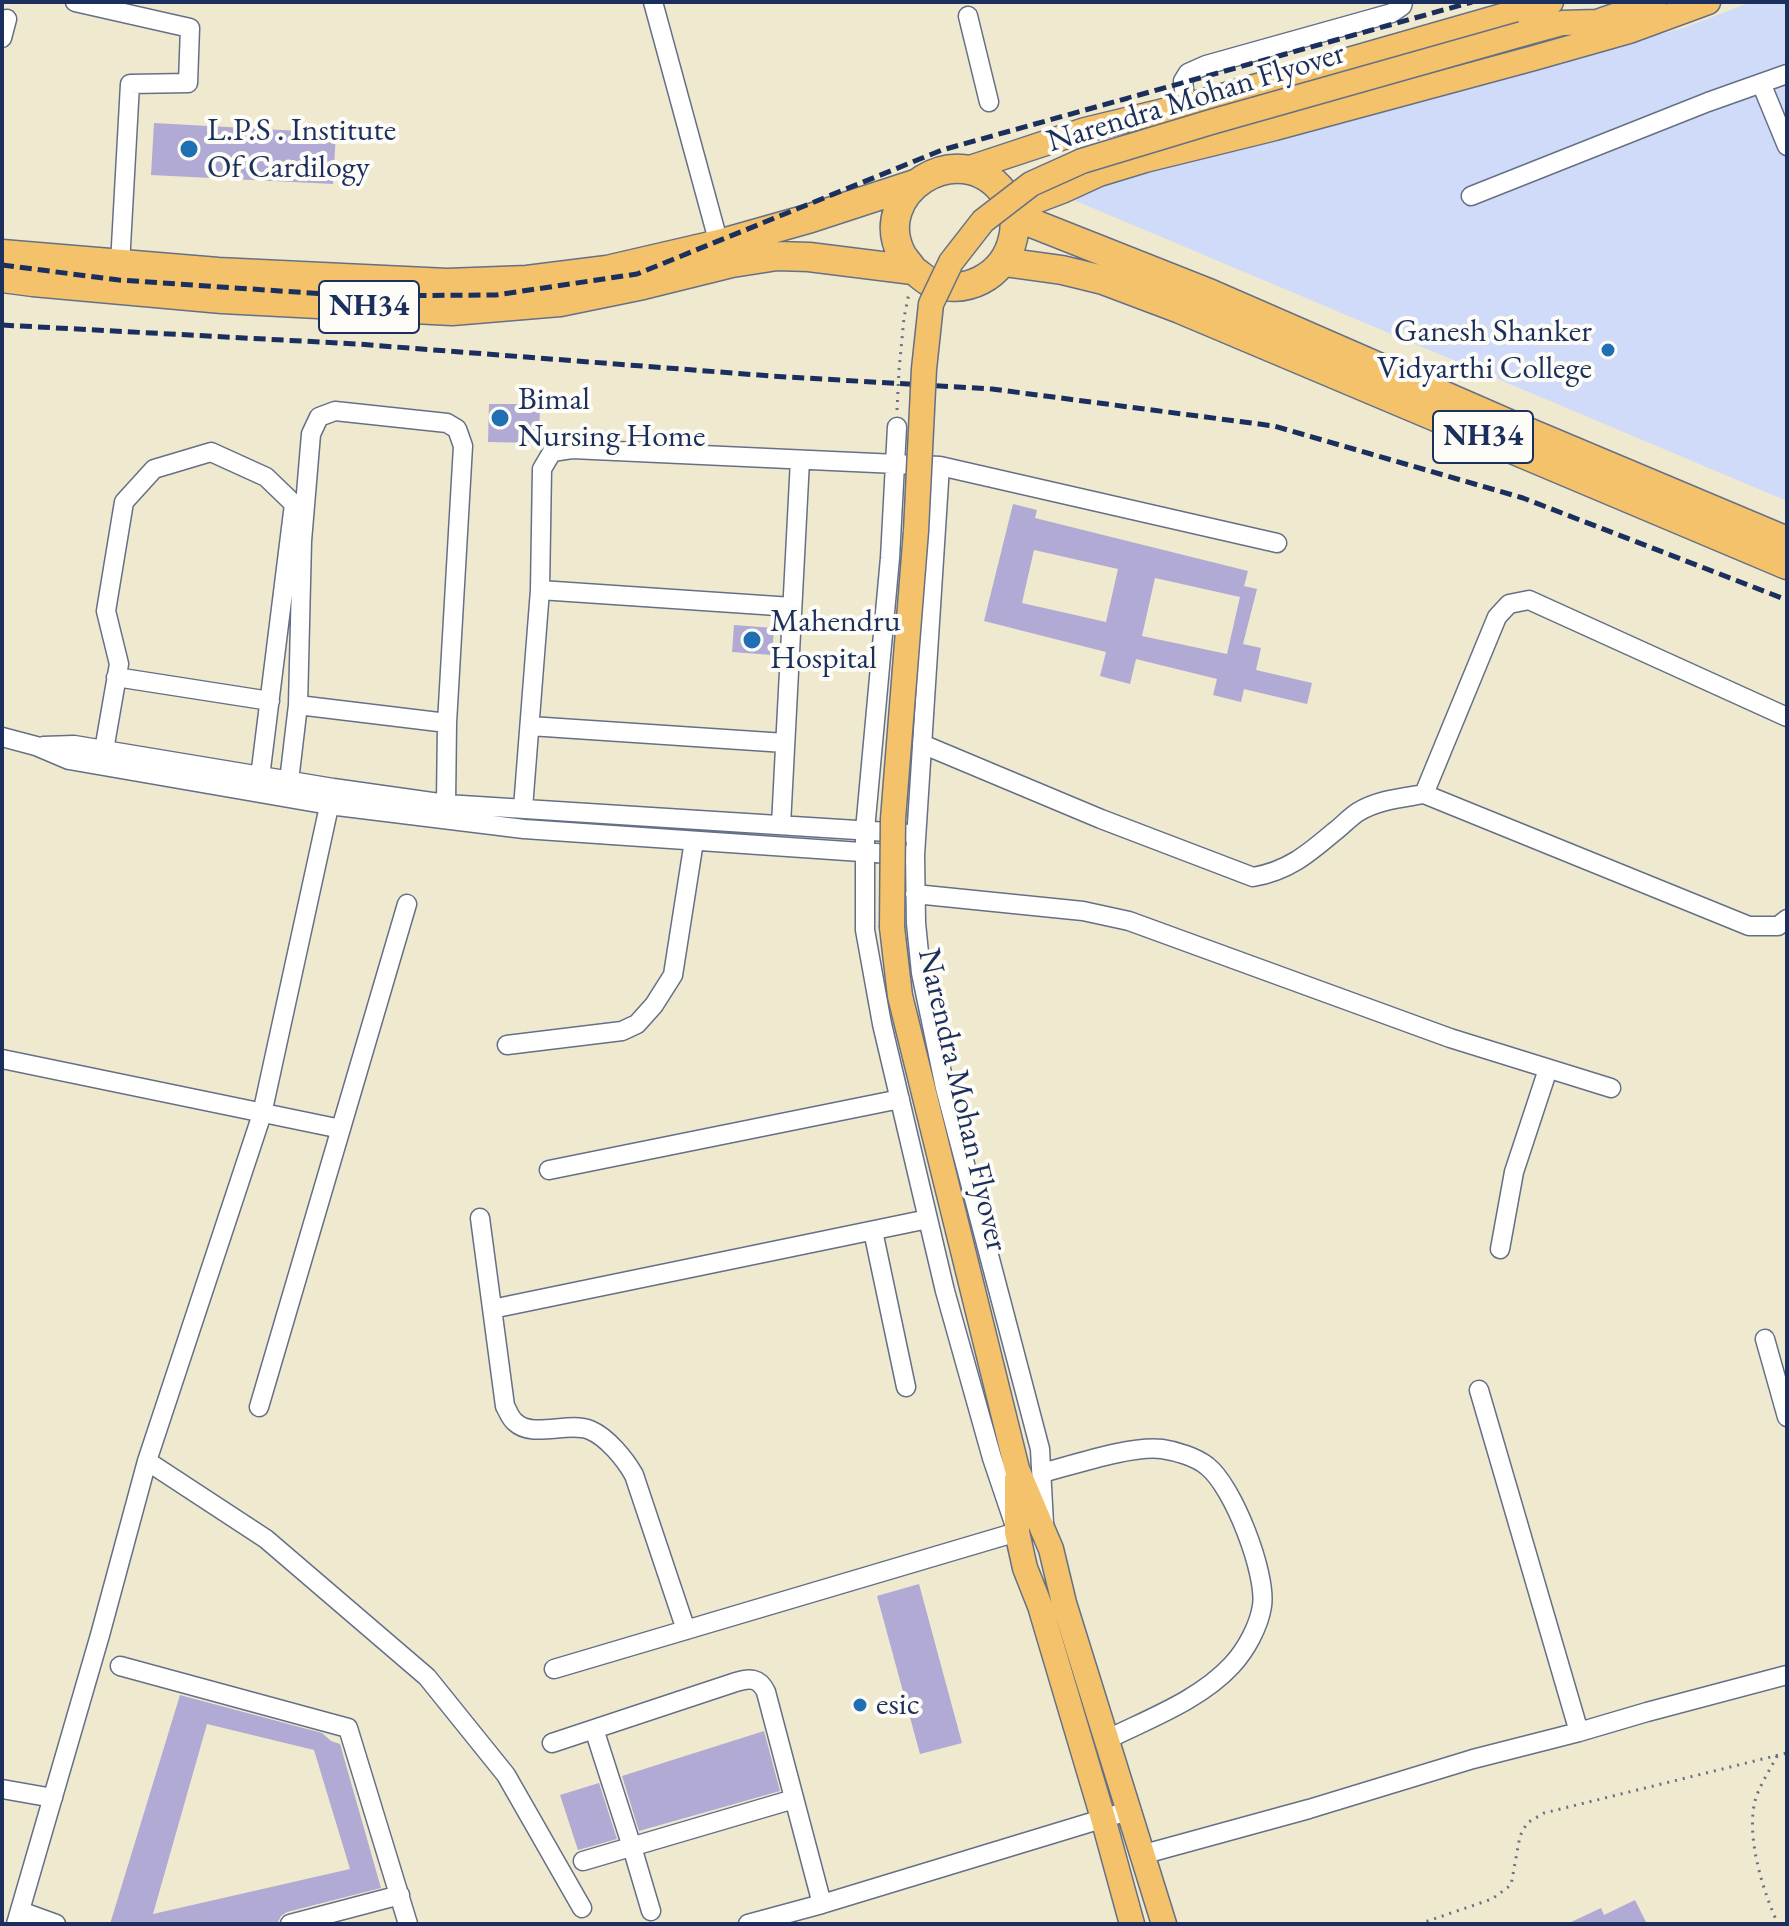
<!DOCTYPE html>
<style>
body{margin:0}
#map{position:relative;width:1789px;height:1926px;overflow:hidden;background:#efe9cf;font-family:"EB Garamond",serif}
canvas{display:block}
.frame{position:absolute;inset:0;border:4px solid #1b2f5e;pointer-events:none}
</style>
<div id="map">
<canvas width="1789" height="1926"></canvas>
<div class="frame"></div>
</div>
<script>
const g = document.querySelector('canvas').getContext('2d');
g.lineJoin = 'round';
function fill(path, color) { g.fillStyle = color; g.fill(path, 'evenodd'); }
function strokePath(path, color, width, dash) { g.strokeStyle = color; g.lineWidth = width; g.lineCap = dash ? 'butt' : 'round'; g.setLineDash(dash || []); g.stroke(path); }
function drawText(font, color, halo, rows, align = 'center') {
  g.font = font + ' "EB Garamond",serif'; g.lineWidth = 8; g.setLineDash([]); g.textBaseline = 'middle'; g.strokeStyle = halo; g.fillStyle = color; for (const [text, x, y, turn = 0] of rows) {
    g.save(); g.translate(x, y); g.rotate((+turn || 0) * Math.PI / 180); g.textAlign = isNaN(turn) ? turn : align; if (halo) g.strokeText(text, 0, 0); g.fillText(text, 0, 0); g.restore();
  }
}
fill(new Path2D(`
 M1751,2H1787V501L1069,198L1224,147L1684,28Z`), '#d0daf9');
fill(new Path2D(`
 M154,123L336,133L333,184L151,175Z
 M489,404H540L539,443L488,442Z
 M1013,504L1037,510L1035,518L1248,571L1244,586L1257,589L1243,644L1261,648L1256,670L1312,683L1307,704L1244,689L1241,702L1213,695L1217,679L1136,659L1130,684L1100,676L1106,652L984,621ZM1034,550L1118,569L1106,622L1022,603ZM1155,578L1240,597L1227,654L1142,636Z
 M734,625L774,628L772,655L732,652Z
 M919,1584L962,1743L920,1754L877,1596Z
 M180,1695L322,1733L331,1741L340,1744L381,1888L287,1912L281,1916L278,1922L271,1924H110ZM207,1724L314,1750L350,1869L153,1914Z
 M764,1731L780,1791L639,1831L622,1776Z
 M599,1783L617,1839L578,1850L560,1795Z
 M1635,1900L1647,1924H1567L1601,1908L1604,1915Z`), '#b0aad4');
const minor = new Path2D(`
 M75,2L190,28L188,83L130,84L120,264
 M653,2L719,244
 M968,16L989,102
 M2,38L7,19
 M1761,83L1787,146
 M1186,106L1183,81L1188,73L1206,65L1392,13L1402,6L1403,2
 M1471,196L1708,102L1787,74
 M940,466L915,855L916,923L921,973L945,1088L1040,1449L1044,1524
 M540,590L792,607
 M116,677L270,701
 M1787,717L1529,600L1509,604L1497,617L1424,794L1749,926H1778L1787,919
 M530,726L785,743
 M2,737L36,746L69,760L329,805L524,829L905,855
 M922,744L1101,819L1253,877C1288,871 1308,854 1334,832C1342,826 1349,818 1358,812C1378,800 1401,798 1424,794
 M43,746L74,745L333,788L446,804L904,833
 M104,750L119,664L106,611L124,502L154,469L211,452L266,477L294,504L260,777
 M289,781L298,705
 M446,804L447,723L463,446L457,429L447,423L335,411L319,417L311,434L302,541L298,705L447,723
 M523,808L540,590L542,469L552,452L572,449L940,466L1277,543
 M781,825L800,460
 M915,894L1083,911L1129,921L1450,1038L1611,1088
 M507,1045L622,1031L637,1024L654,1005L673,975L694,841
 M2,1059L341,1129
 M549,1170L900,1099
 M480,1218L505,1406C508,1411 510,1418 515,1422C532,1439 569,1421 590,1430C607,1437 625,1459 634,1475L686,1630
 M873,1231L906,1387
 M1500,1249L1514,1172L1548,1069
 M492,1309L928,1219
 M1765,1339L1787,1417
 M1479,1390L1579,1732
 M259,1407L407,904
 M147,1461L266,1539L427,1677L506,1775L582,1908
 M1042,1473C1073,1465 1132,1445 1162,1449C1176,1451 1196,1457 1207,1466C1233,1486 1267,1574 1262,1606C1259,1626 1246,1650 1232,1665C1200,1700 1148,1719 1106,1740
 M120,1666L348,1728L408,1924
 M554,1669L1017,1532L992,1458L945,1291L882,1024L865,930V830L890,558L897,427
 M594,1729L632,1847L651,1911
 M552,1743L736,1682C749,1678 759,1677 766,1692L822,1904
 M2,1789L53,1798
 M1141,1855L1309,1809L1473,1759L1579,1732L1647,1712L1787,1675
 M583,1861L794,1799
 M20,1911L56,1924
 M16,1924L100,1635L147,1461L262,1114L333,788
 M290,1924L400,1895
 M748,1924L822,1904L1128,1811`);
const major = new Path2D(`
 M1522,34L1562,23L1597,22L1654,2
 M967,169L1085,130L1205,101L1551,2
 M1012,210L1062,191L1099,174L1145,160L1275,128L1534,58L1629,31L1708,2
 M892,927L900,996L1017,1469L1051,1549L1064,1603L1164,1924
 M1017,1479V1532L1025,1568L1040,1606L1103,1818L1132,1924`);
const highway = new Path2D(`
 M1014,216L1211,294L1516,427L1787,541
 M2,254L218,272L447,283L527,280L607,270L719,244L811,218L915,184
 M1004,262L1062,270L1103,280L1180,309L1787,565
 M2,278L33,282L222,299L452,311L560,302L643,285L732,263L777,256L809,257L913,270C918,273 923,278 928,281C964,298 1005,276 1013,238C1017,222 1013,206 1003,192C959,135 869,193 902,255C905,260 910,265 913,270`);
strokePath(minor, '#657086', 21);
strokePath(major, '#657086', 27);
strokePath(highway, '#657086', 31);
strokePath(new Path2D(`
 M899,370L904,318L909,293
 M1777,1756C1770,1770 1759,1786 1755,1801C1746,1838 1763,1891 1778,1924
 M1419,1924L1492,1899L1511,1885L1520,1836L1527,1823L1544,1813L1787,1753`), '#657086', 3, [2, 6]);
strokePath(minor, '#fff', 18);
strokePath(major, '#f3c26a', 24);
strokePath(highway, '#f3c26a', 28);
strokePath(new Path2D(`
 M2,265L119,280L354,296L496,295L637,274L942,150L1472,2
 M2,325L357,344L771,376L992,389L1274,426L1523,498L1787,600`), '#1b2f5e', 5, [12, 6]);
const majorBridge = new Path2D(`
 M892,927L893,819L916,531L924,369L931,304L951,262L983,221L1031,184L1082,161L1211,122L1522,34`);
strokePath(majorBridge, '#657086', 27, []);
strokePath(new Path2D(`
 M897,410L899,370`), '#657086', 3, [2, 6]);
strokePath(majorBridge, '#f3c26a', 24);
for (const [x, y, r, color] of [
 [189,149,10,"#1f6fb2"],
 [1608,350,8,"#1f6fb2"],
 [500,418,10,"#1f6fb2"],
 [752,640,10,"#1f6fb2"],
 [860,1705,8,"#1f6fb2"]
]) { const dot = new Path2D(); dot.arc(x, y, r, 0, 2 * Math.PI); g.fillStyle = color; g.fill(dot); strokePath(dot, '#fdfcf7', 3); }
for (const [x, y, w] of [
 [369,307,100],
 [1483,437,100]
]) { const box = new Path2D(); box.roundRect(x - w / 2, y - 26, w, 52, 6); g.fillStyle = '#fdfcf7'; g.fill(box); strokePath(box, '#1b2f5e', 2); }
drawText('bold 30px', '#1b2f5e', null, [
 ["NH34",369,307],
 ["NH34",1483,437]
]);
drawText('32px', '#1b2f5e', '#fdfcf7', [
 ["Narendra Mohan Flyover",1196,98,-17],
 ["Narendra Mohan Flyover",962,1100,77]
]);
drawText('32px', '#1b2f5e', '#fdfcf7', [
 ["L.P.S . Institute",207,131],
 ["Of Cardilogy",207,168],
 ["Ganesh Shanker",1592,332,"right"],
 ["Vidyarthi College",1592,369,"right"],
 ["Bimal",518,400],
 ["Nursing Home",518,437],
 ["Mahendru",770,622],
 ["Hospital",770,659],
 ["esic",876,1705]
], 'left');
</script>
